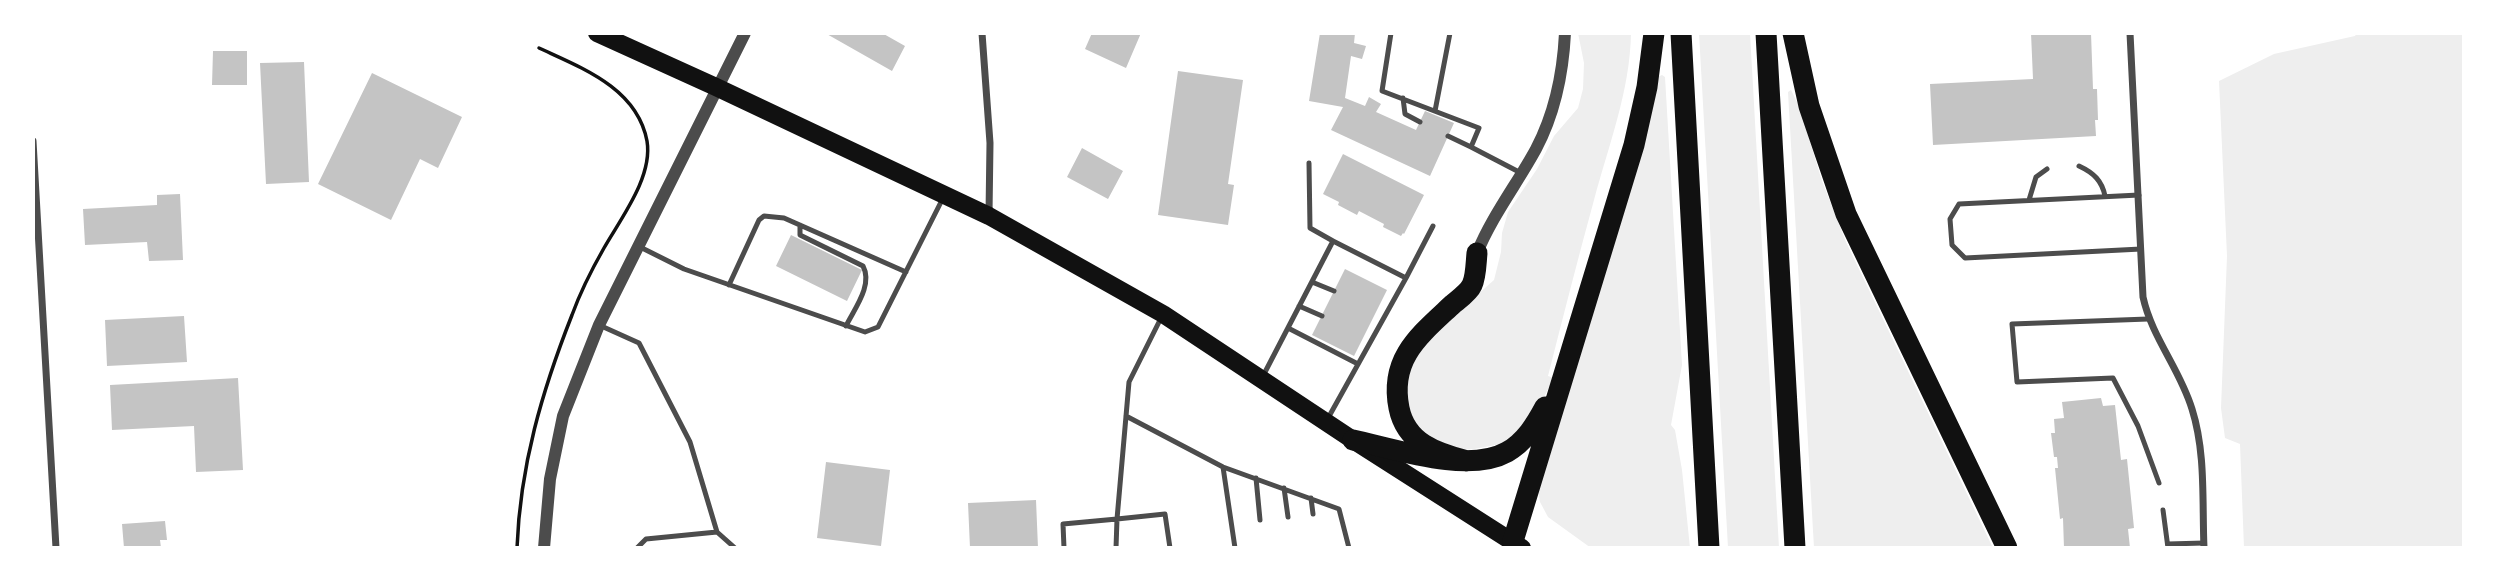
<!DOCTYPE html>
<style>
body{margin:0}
#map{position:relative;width:2497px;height:581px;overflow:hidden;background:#fff;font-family:Rubik,sans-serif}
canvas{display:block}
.frame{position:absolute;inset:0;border:35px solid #fff;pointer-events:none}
</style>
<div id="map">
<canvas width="2497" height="581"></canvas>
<div class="frame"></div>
</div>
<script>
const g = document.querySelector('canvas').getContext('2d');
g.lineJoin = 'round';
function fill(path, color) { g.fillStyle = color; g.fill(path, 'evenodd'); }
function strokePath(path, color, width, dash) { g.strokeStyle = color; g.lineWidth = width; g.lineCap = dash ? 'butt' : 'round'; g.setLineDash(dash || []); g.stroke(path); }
fill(new Path2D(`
 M1578,33H1631C1630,91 1609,144 1594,200C1578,258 1563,317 1548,376L1554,378L1544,397L1519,433L1501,444L1474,449L1458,450L1423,437L1403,406L1409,362L1418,347L1494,280L1501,252L1502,233L1508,212L1537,169L1554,136L1578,108L1583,89L1584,63Z
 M1699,33H1750L1779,548H1728Z
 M2357,33H2464V548H2244L2240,444L2225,438L2221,408L2227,256L2219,81L2274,54L2355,36Z
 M1662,75L1665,77L1682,365L1671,425L1675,430L1682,470L1690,548H1591L1548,517L1540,502L1538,489L1655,78Z
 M1791,90L1799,106L1822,181L1846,242L1993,548H1814L1788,92Z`), '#eee');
fill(new Path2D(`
 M825,33H882L905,46L892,71Z
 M1092,33H1141L1126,68L1085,49Z
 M1320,33H1355L1354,43L1366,46L1362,59L1351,56L1345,98L1365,106L1369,97L1381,104L1376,112L1416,130L1425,111L1454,123L1430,176L1331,130L1343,107L1309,101Z
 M2031,33H2091L2093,89H2097L2098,120H2095L2096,136L1933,145L1930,84L2033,79Z
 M213,51H247V85H212Z
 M304,62L309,182L266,184L260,63Z
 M1178,71L1243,80L1228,184L1234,185L1228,225L1158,215Z
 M372,73L462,117L438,168L420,159L391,220L318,184Z
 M1082,148L1123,171L1108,199L1067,177Z
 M1343,154L1424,195L1404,234L1403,233L1401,236L1383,227L1384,224L1359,211L1357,215L1338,205L1339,202L1323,194Z
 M180,194L183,260L149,261L147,242L85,245L83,209L157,205V195Z
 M791,235L862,270L847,301L776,266Z
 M1345,269L1387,290L1354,356L1312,335Z
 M184,316L187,362L107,366L105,320Z
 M238,378L243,470L196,472L194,426L112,430L110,385Z
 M2101,398L2103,406L2115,405L2121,460L2127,459L2134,528L2128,529L2130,548H2064L2063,518L2060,519L2055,468H2058L2057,457H2054L2051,433H2055L2054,419L2064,418L2062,402Z
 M826,462L890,470L881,546L817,538Z
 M1036,500L1038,548H970L968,503Z
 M165,521L167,540H160L161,548H124L122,524Z`), '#c4c4c4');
strokePath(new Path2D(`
 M517,548C520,466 542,391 572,315C580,293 592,269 604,248C621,218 653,177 647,141C637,88 582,68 539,48`), '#111', 3.5);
strokePath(new Path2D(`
 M1391,33L1382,91L1479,128L1471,147L1521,173
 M1403,98L1405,114L1420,122
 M1435,111L1450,33
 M1448,136L1471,147
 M1309,163L1310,228L1333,241
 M2079,166C2094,173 2102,181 2105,196
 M2139,195L1959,204L1950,219L1952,245L1965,258L2141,249
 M2029,200L2036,177L2047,169
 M800,225V235L863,266C873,285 855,308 846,326
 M640,247L684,269L865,332L878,327L943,198
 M1406,278L1433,226
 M1312,282L1334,291
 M729,285L759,220L764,216L784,218L906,272
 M1299,306L1322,316
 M2148,319L2012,324L2017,382L2113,378L2138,426L2159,483
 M599,325L639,343L690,442L717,532L735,548
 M1288,328L1358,364
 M1263,376L1333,241L1406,278L1327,420
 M1126,416L1223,467L1339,509L1349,548
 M1223,467L1235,548
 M1256,478L1260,520
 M1284,488L1288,517
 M1311,498L1313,514
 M2163,510L2168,548
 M2168,544L2204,543
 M637,548L646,539L717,532
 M1064,548L1063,524L1117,519L1129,382L1162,316
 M1116,548L1117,519L1165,514L1170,548`), '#4c4c4c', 5);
strokePath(new Path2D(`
 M982,33L990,143L989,214
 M2130,33L2143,297C2152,338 2180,369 2192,409C2206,453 2202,502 2204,548
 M33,141L56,548`), '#4c4c4c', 7);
strokePath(new Path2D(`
 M1477,253C1492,216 1517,184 1536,149C1555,113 1563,73 1565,33
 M544,548L550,479L563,416L599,325L745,33`), '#4c4c4c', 12);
strokePath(new Path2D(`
 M597,33L716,87L989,216L1163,314L1353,440L1522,548`), '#111', 18);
strokePath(new Path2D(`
 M1681,33L1709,548
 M1766,33L1795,548
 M1793,33L1809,106L1846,214L2007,548
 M1353,440C1395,449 1468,474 1507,452C1525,442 1536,424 1545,407
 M1467,461C1436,453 1406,443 1399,408C1389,358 1420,335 1453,304C1459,299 1469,292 1472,285C1476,277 1476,263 1477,253
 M1513,541L1634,145L1647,87L1654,33`), '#111', 21);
</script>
